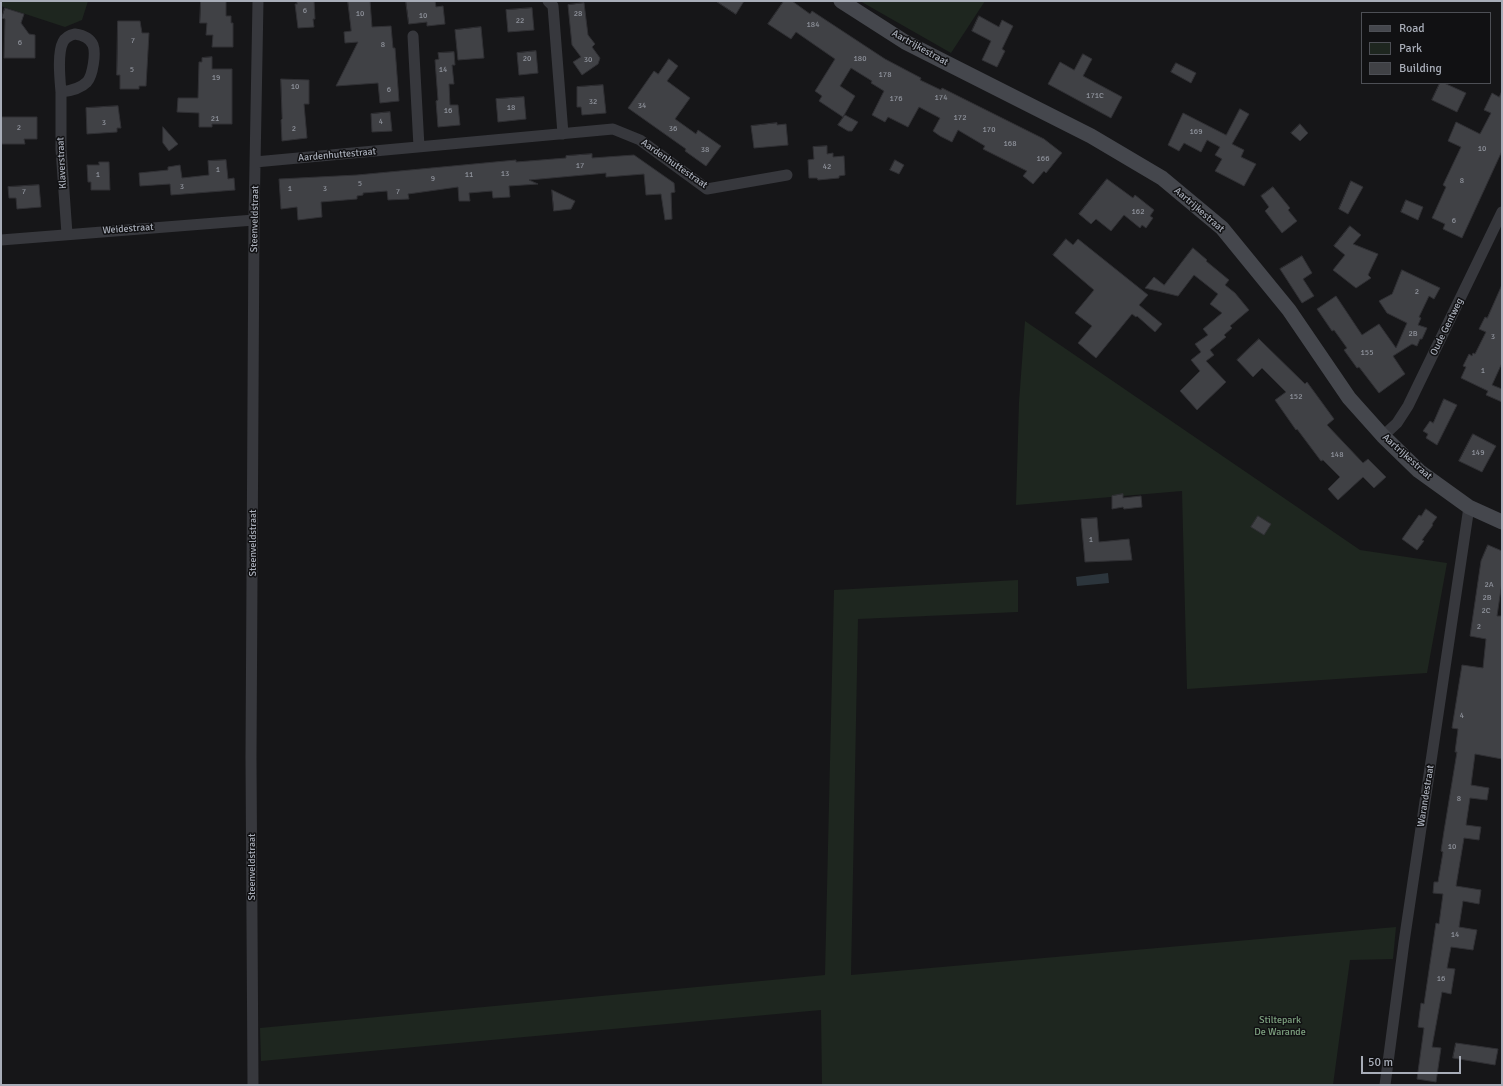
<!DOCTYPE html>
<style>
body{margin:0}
#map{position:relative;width:1503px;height:1086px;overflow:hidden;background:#161618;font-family:Signika,sans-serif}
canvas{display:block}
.frame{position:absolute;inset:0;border:2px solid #a8adb8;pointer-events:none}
.legend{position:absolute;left:1361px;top:12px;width:130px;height:72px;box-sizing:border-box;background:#111113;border:1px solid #4d4f55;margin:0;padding:5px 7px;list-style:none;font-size:12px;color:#a8adb8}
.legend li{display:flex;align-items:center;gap:8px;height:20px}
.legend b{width:20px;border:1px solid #4d4f55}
.scale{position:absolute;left:1361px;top:1056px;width:100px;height:18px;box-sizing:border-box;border:2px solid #a8adb8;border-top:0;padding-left:5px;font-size:12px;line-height:14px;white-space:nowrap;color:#a8adb8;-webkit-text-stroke:3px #111113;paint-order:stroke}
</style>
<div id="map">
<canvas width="1503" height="1086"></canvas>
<div class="frame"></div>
<ul class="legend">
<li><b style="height:5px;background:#45474d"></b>Road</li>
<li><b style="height:11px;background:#1e261f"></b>Park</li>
<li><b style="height:11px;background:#404145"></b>Building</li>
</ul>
<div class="scale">50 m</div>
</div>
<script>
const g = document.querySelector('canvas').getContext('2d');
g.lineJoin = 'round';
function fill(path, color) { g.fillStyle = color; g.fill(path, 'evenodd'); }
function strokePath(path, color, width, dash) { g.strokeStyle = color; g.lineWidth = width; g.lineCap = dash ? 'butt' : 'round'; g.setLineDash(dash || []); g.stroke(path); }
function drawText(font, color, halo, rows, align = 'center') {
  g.font = font + ' Signika,sans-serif'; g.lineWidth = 3; g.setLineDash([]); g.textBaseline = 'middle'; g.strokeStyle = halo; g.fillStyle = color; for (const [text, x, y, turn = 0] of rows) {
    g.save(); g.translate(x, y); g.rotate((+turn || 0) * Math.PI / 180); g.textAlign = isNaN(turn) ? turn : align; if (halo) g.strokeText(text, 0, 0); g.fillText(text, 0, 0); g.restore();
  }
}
fill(new Path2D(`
 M1,1H88L82,20L65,27L1,6Z
 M860,1H985L951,53Z
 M1025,321L1360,550L1447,563L1427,673L1187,689L1182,491L1016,505L1019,402Z
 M1018,580V612L858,619L851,975L1396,927L1393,959L1350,960L1333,1085H822L821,1010L261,1061L260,1028L825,975L834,590Z`), '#1e261f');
fill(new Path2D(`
 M1108,573L1109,583L1077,586L1076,577Z`), '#2c353c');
const building = new Path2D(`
 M201,1H226V16H231V23H233V47H212L213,35H206L207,23H200Z
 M297,1H314L315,19H313L314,27L298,28L295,4H297Z
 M348,1H370L372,27L391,26L393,48H395L399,101L380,103L378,83L336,86L358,42L345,43L344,32L351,31Z
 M406,1H435L436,7L443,6L445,24L427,26V22L409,24Z
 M716,1H744L736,14Z
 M784,1H792L810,14L812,11L885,59L921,78L920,80L941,90L942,88L1044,139L1062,153L1046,173L1044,171L1033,184L1023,176L1027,171L983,149L985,146L958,130L952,142L940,136L933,131L940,118L919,107L908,127L888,117L885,122L872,115L884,91L871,83L872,81L851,68L840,86L855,96L843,117L819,101L822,96L815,91L835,59L796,32L791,39L768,24Z
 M584,3L588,35L595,44L592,47L600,58L598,64L582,75L573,62L581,57L572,45L568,5Z
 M5,8L24,14L21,23L29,34L35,35V58H4L5,19L2,18Z
 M532,8L534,30L508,32L506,10Z
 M979,16L999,27L1002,20L1013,26L1002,49L1005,51L997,67L982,60L991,41L972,31Z
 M118,21H140L142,33H149L146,86H139V89H120V75H117Z
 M481,27L484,58L458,60L455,30Z
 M536,51L538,73L519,75L517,53Z
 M454,52L455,65H452L454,84H449L450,105H458L460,125L438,127L436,101L438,100L435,60L439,59L438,53Z
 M1083,54L1092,59L1083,76L1122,97L1111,118L1048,84L1060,62L1074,70Z
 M212,57V69H232V124H212V127H199V113L177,112L178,98H198L199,62H202V58Z
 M669,59L678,66L667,81L690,98L675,119L696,134L698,130L721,146L706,166L685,151L686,149L628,108L654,71L658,74Z
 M1176,63L1196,73L1191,83L1171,72Z
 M281,79L309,80V104H304L307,138L282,141L281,120L282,119Z
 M1440,83H1444L1466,93L1457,112L1432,100Z
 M603,85L606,113L582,115L581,107H577V87Z
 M1502,91V151L1462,238L1443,229L1445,224L1432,218L1446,187L1443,185L1461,147L1448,141L1456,122L1480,134L1491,113L1484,110L1492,93L1499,97Z
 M524,97L526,119L498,122L496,99Z
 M118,106L121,128H117V132L87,134L86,108Z
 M1240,109L1249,114L1232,144L1244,150L1241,157L1256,164L1244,186L1215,171L1222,159L1215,155L1220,147L1207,140L1201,152L1184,143L1179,151L1168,145L1183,113L1226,135Z
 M390,112L392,131L372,132L371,114Z
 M845,115L858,122L852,131H848L838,125Z
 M1,117H37V139H24L25,144H2Z
 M777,123V125L786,124L788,145L754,148L751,126Z
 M1300,124L1308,133L1300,141L1291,133Z
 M163,127L178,144L169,151L163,143Z
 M827,146V154L833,153V157L844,156L845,175L839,176V178L818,180L817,178H809L808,160L814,159L813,147Z
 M592,154V158L634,155L674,183L675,192L671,193L672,219L665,220L661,194L646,195L644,174L606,177V173L529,180L538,184L509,186L510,197L493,198L492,191L469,193L470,201H459L458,187L408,194L409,199L388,200L387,191L363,193V195L357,196V199L321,202L322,217L298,220L297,207L281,209L279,179L357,175L516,160V162L566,158V156Z
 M226,160L228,179L234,178L235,190L171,195L170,184L140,186L139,173L168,170V167L180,165L182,178L209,175L208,161Z
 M895,160L904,165L899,174L890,170Z
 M99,162H109L110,190H91V182H88L87,165H99Z
 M1107,179L1133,198L1135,195L1154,210L1150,216L1153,218L1146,228L1142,225L1140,228L1124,215L1111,231L1096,219L1091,224L1079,214Z
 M1351,181L1363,187L1348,214L1339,209Z
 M39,185L41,207L17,209L16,198H9L8,187Z
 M1273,187L1290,208L1288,210L1297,221L1282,233L1265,211L1269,207L1261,196Z
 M552,190L575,201L571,209L554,211Z
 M1406,200L1423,207L1418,220L1401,212Z
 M1350,226L1361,235L1353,244L1378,254L1368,275L1371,278L1356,288L1333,270L1345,255L1334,246Z
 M1066,239L1073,245L1078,239L1148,295L1139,305L1162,324L1155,332L1137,316L1136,317L1132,314L1096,358L1078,343L1092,326L1075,313L1094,290L1053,255Z
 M1193,248L1207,260L1206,261L1229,280L1225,285L1235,293L1249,310L1230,326L1232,328L1224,335L1226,337L1210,350L1214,355L1206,361L1226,382L1197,410L1180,391L1200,371L1191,360L1201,352L1195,344L1208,335L1203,329L1222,313L1210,304L1218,294L1194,275L1178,296L1145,288L1154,277L1164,285Z
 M1302,256L1312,273L1303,279L1314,296L1302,303L1280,269Z
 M1402,270L1440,288L1434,299L1429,296L1419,317L1421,318L1418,325L1427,328L1422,339H1420L1417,346L1412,344L1393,356L1405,374L1379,393L1359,367L1357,368L1344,350L1347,348L1334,330L1332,331L1317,309L1336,296L1362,335L1379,324L1396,348L1407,323L1387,313L1379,301L1392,294Z
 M1502,285V363L1492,385L1502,389V402L1486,395L1488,391L1461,378L1466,367L1463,366L1469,354L1472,356L1473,353L1475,354L1486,332L1479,329L1485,317L1487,318Z
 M1259,339L1305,384L1307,382L1334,419L1327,425L1363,463L1368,459L1386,477L1374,488L1363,477L1338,500L1328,489L1340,477L1323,460L1321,461L1297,429L1296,430L1275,400L1286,392L1262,368L1253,377L1237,360Z
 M1444,399L1457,405L1437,445L1426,438L1428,434L1423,431L1430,421L1433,423Z
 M1473,434L1496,446L1482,472L1459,461Z
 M1123,494V498L1141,496L1142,507L1124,509L1123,507L1112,509V496Z
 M1426,509L1437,517L1432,524L1433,525L1422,540L1424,541L1417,550L1402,539L1419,515L1421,516Z
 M1258,516L1271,524L1264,535L1251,527Z
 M1097,518L1099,542L1129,539L1132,560L1085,562L1081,519Z
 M1488,545L1502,551V582L1497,616H1502V759L1475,754L1471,785L1489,788L1487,800L1470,798L1466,825L1481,827L1479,840L1464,838L1456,886L1481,890L1479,904L1463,901L1459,927L1477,930L1473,950L1451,947L1447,968L1455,969L1451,994L1442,992L1432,1047L1441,1048L1436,1082L1417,1079L1424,1028L1418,1027L1421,1003L1424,1004L1436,923L1439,924L1443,894L1433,893L1434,882H1438L1443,852L1441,851L1444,831L1457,752H1455L1458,729L1452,728L1462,665L1483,668L1486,639L1470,636L1481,561Z
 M1456,1043L1498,1049L1495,1065L1453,1058Z`);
fill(building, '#404145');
strokePath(building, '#303034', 1);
strokePath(new Path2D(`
 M548,1L553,6L563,134
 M75,34C82,35 90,38 93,45C96,53 93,75 87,82C80,89 70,91 61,92C60,80 57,53 63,42C65,38 70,35 75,34Z
 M413,36L419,147
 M61,92V149L67,234
 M255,162L613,129L640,140L707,189L787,175
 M1,240L254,220
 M1383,436L1397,423L1408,406L1502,212
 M253,1085L251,757L254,220L258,1
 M1385,1085L1404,942L1469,507`), '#37383d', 11);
strokePath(new Path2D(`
 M841,1L905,42L1091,136L1162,178L1222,228L1289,310L1349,398L1383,436L1419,471L1469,507L1502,522`), '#45474d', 15);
drawText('8px', '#8e929b', null, [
 ["6",305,11],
 ["10",360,14],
 ["28",578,14],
 ["10",423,16],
 ["22",520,21],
 ["184",813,25],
 ["7",133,41],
 ["6",20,43],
 ["8",383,45],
 ["20",527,59],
 ["180",860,59],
 ["30",588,60],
 ["5",132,70],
 ["14",443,70],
 ["178",885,75],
 ["19",216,78],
 ["10",295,87],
 ["6",389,90],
 ["171C",1095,96],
 ["174",941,98],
 ["176",896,99],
 ["32",593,102],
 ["34",642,106],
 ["18",511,108],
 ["16",448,111],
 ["172",960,118],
 ["21",215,119],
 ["4",381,122],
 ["3",104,123],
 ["2",19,128],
 ["2",294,129],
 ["36",673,129],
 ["170",989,130],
 ["169",1196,132],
 ["168",1010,144],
 ["10",1482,149],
 ["38",705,150],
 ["166",1043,159],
 ["17",580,166],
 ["42",827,167],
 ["1",218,170],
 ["13",505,174],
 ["1",98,175],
 ["11",469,175],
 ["9",433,179],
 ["8",1462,181],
 ["5",360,184],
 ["3",182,187],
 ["1",290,189],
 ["3",325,189],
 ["7",24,192],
 ["7",398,192],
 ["162",1138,212],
 ["6",1454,221],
 ["2",1417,292],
 ["2B",1413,334],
 ["3",1493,337],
 ["155",1367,353],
 ["1",1483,371],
 ["152",1296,397],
 ["149",1478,453],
 ["148",1337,455],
 ["1",1091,540],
 ["2A",1489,585],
 ["2B",1487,598],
 ["2C",1486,611],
 ["2",1479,627],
 ["4",1462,716],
 ["8",1459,799],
 ["10",1452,847],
 ["14",1455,935],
 ["16",1441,979]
]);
drawText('10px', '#a8adb8', '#111113', [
 ["Aartrijkestraat",920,48,29],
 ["Aardenhuttestraat",337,155,-5],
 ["Klaverstraat",62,163,-93],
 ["Aardenhuttestraat",674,164,35],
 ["Aartrijkestraat",1199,210,41],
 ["Steenveldstraat",255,219,-89],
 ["Weidestraat",128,229,-4],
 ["Oude Gentweg",1447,327,-64],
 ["Aartrijkestraat",1407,457,42],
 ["Steenveldstraat",253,543,-90],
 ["Warandestraat",1426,796,-81],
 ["Steenveldstraat",252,867,-90]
]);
drawText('10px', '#7fa381', '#111113', [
 ["Stiltepark",1280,1020],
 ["De Warande",1280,1032]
]);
</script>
